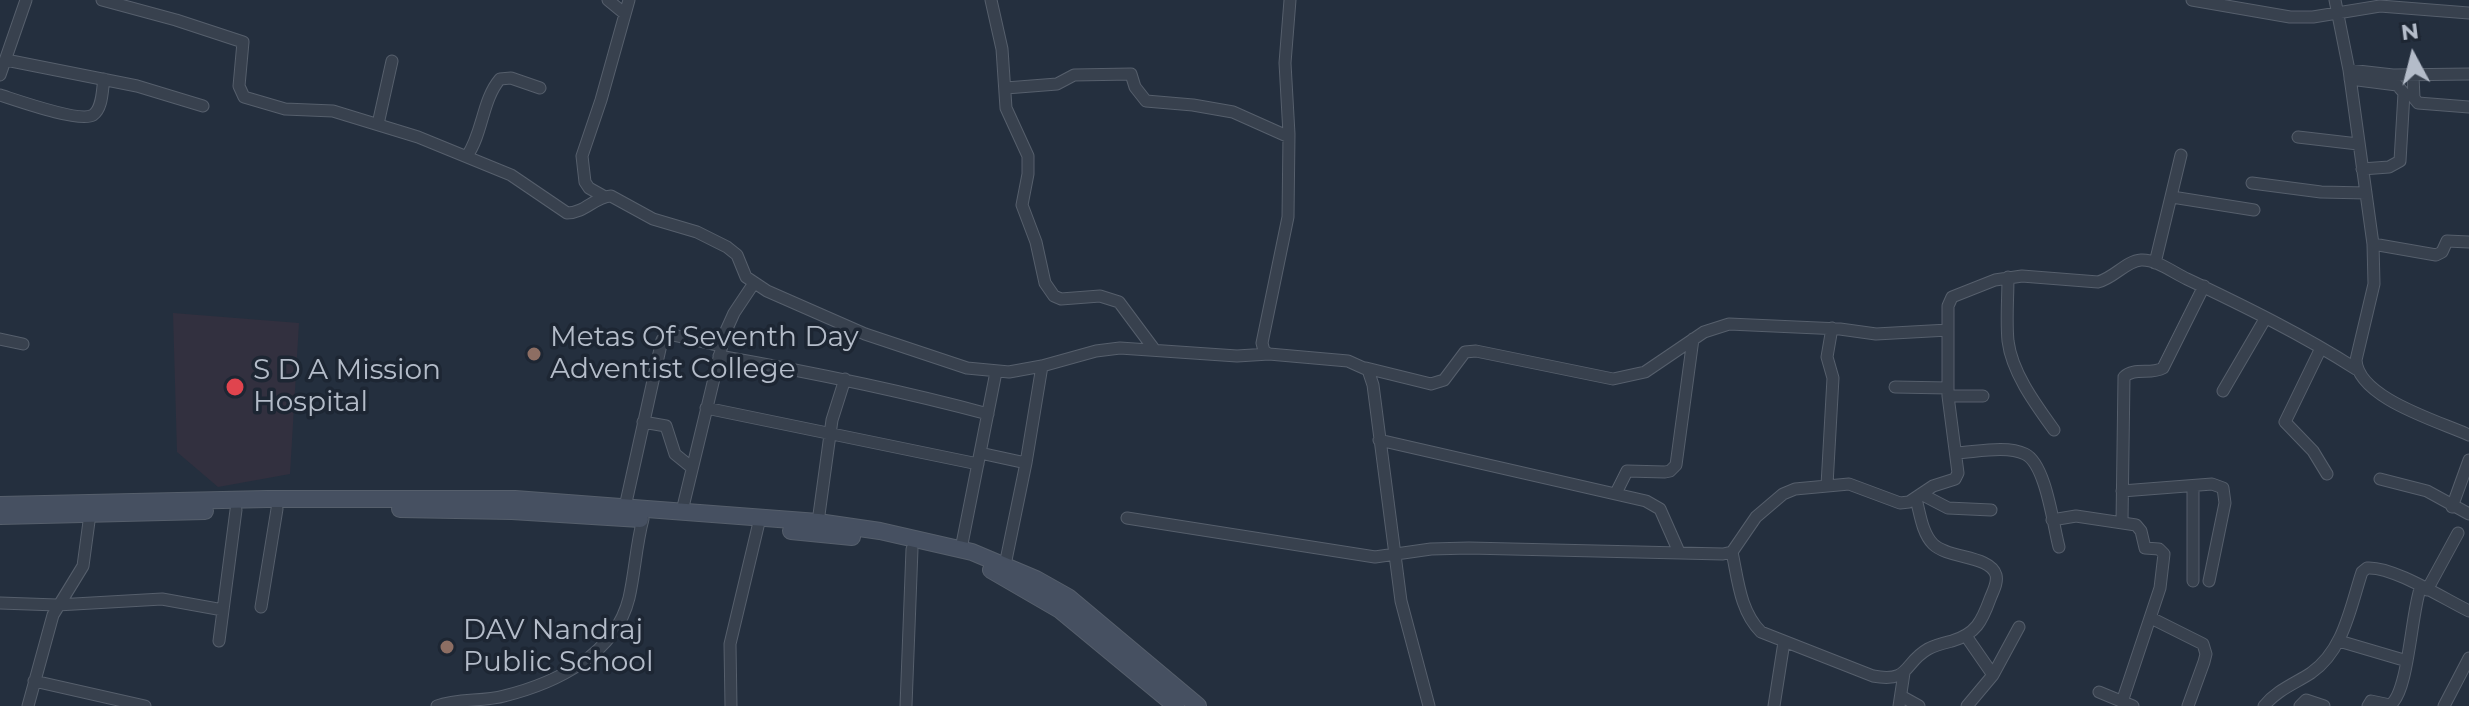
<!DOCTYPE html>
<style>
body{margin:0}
#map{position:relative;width:2469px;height:706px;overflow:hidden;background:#242f3e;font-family:Montserrat,sans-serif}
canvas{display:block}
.north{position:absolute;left:2373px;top:16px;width:80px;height:80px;-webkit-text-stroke:6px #1d2633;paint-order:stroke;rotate:353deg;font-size:22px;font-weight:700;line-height:32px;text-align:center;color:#b4bcc9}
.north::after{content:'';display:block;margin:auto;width:28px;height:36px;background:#b4bcc9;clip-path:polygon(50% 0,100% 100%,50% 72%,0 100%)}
</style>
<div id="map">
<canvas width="2469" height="706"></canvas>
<div class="north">N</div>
</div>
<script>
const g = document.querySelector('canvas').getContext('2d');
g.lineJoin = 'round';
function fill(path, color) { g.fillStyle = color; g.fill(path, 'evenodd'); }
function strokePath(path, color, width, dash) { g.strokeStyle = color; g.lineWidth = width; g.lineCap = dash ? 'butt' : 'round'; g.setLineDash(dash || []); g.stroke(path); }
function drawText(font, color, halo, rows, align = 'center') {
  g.font = font + ' Montserrat,sans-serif'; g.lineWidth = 7; g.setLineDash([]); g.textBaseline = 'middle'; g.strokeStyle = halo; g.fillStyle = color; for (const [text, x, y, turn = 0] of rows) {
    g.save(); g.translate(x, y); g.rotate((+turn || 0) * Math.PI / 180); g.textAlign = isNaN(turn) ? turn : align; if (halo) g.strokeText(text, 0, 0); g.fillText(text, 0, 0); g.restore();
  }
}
fill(new Path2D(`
 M173,313L299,323L290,474L218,487L177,452Z`), '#32303f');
const minor = new Path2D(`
 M102,0L176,20L243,42L239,86L244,97L285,109L333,111L418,137L511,175L567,213C585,213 594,197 611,196L653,219L697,232L727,247L737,255L746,277L767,291L865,334L967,368L1009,372L1042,366L1096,351L1120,348L1237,356L1269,354
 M608,0L625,14
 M991,0L1002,49L1006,108L1028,156V174L1022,205L1036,242L1045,283L1054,296L1061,299L1100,296L1119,302L1154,349
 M1290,0L1285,63L1289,134L1288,217L1262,343L1264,351L1269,354L1348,361L1368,370L1373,385L1401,601L1429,706
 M2192,0L2290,17H2313L2380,6L2469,13
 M2335,0L2349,70L2373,244L2374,284L2356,360C2358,398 2438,421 2469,435
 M6,60L137,86L203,106
 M2349,70L2393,75L2469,74
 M0,75L26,0
 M2413,76L2414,98L2418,103L2469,107
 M2350,79L2397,85L2404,93L2400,161L2389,167L2362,169
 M1006,88L1057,84L1074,75L1131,74L1135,87L1146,101L1193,105L1233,112L1289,137
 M0,95C16,100 80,123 93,115C103,108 102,89 104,79
 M378,124L392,61
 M2298,137L2358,144
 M467,156C483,133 482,100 500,79L511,78L540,88
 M2252,183L2321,192L2366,193
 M605,197L589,188L585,182L582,156L601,100L629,0
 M2172,197L2254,210
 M2373,244L2436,255L2442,252L2447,241L2469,242
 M2155,263L2181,155
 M2008,277C2008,298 2006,320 2008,341C2012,373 2036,405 2054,430
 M0,339L23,344
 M2321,348L2285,422L2313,451L2327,474
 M719,356C810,372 899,390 988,414
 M1366,368L1431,384L1444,380L1465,352L1476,351L1613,379L1645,372L1704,332L1729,324L1840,329L1876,334L1948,330
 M1895,387L1948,388
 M2223,391L2265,319
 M1948,396H1983
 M706,408L978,464
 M643,422L666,426L675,454L691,467
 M1379,440L1646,501L1660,509L1679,552
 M980,453L1026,463
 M1956,453C1976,452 2007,445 2025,454C2046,464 2053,525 2059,547
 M2380,479L2427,491L2469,514
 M1827,485L1833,378L1827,357L1832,328
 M2193,486V581
 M2122,491L2212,484L2223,488L2225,503L2209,581
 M1616,493L1627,471L1665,472L1670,471L1676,465L1693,339
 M1921,494L1948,508L1991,510
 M625,507L662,340L673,335L721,346
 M2452,507L2469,460
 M682,511L725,333L734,313L754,283
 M1127,518L1375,557L1431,549L1469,548L1723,554L1732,552L1756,517L1783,494L1795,489L1849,484L1900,503L1909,502L1933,486L1955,479L1958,473L1948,396V306L1952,297L1995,280L2022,276L2098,282C2114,278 2126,261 2141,260C2156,259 2174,273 2187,279C2244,306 2303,335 2356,369
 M2052,520L2076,516L2136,525L2141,531L2145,548L2159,549L2164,554L2160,588L2122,702
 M818,522L832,420L845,379
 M2122,522L2124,377C2134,367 2151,375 2163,368L2204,286
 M961,549L996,372
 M1732,552C1738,580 1740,611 1761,632L1873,676C1911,683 1903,663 1928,649C1935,645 1944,643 1952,641C1976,634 1982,621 1990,599C1993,591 1998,583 1996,575C1990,555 1948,559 1933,544C1922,533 1920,513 1916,499
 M1005,565L1026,463L1042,366
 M2427,590L2458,533
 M0,603L57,605L162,599L223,610
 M261,607L277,509
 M2151,618L2203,644L2206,654L2204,662L2188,706
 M1966,636L1993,675L1967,706
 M219,641L236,510
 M2339,641L2407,661
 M1993,675L2019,627
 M34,681L145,706
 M2099,692L2133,706
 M1901,696L1919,706
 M28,706L53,615L83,566L90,514
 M437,706C458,698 482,702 504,696C556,683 615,655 629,598C635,572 636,545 643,519
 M731,706L730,644L760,518
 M906,706L912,549
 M1774,706L1784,642
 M1899,706L1904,673
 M2264,706C2277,690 2294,684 2311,673C2344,650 2350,608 2362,572L2367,568C2393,566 2444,599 2469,611
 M2300,706L2306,700L2324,706
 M2368,706L2371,701L2390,705C2409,693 2411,611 2421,586
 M2444,706L2469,658`);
const secondary = new Path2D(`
 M0,505L267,499H515L818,522L880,531L972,552L1036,579L1068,597L1198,706
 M400,509L512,511L640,519
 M0,516L205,511
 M791,531L852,537
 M991,570L1060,610L1176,706`);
strokePath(minor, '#565f6c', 13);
strokePath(secondary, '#565f6c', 18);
strokePath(minor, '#38414e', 11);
strokePath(secondary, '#465061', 16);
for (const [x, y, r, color] of [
 [534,354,8,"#8d6e63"],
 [235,387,10,"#e0444e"],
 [447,647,8,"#8d6e63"]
]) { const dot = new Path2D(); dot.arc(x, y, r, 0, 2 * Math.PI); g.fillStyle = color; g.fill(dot); strokePath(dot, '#1d2633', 3); }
drawText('28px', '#b4bcc9', '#1d2633', [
 ["Metas Of Seventh Day",550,338],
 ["Adventist College",550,370],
 ["S D A Mission",253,371],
 ["Hospital",253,403],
 ["DAV Nandraj",463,631],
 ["Public School",463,663]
], 'left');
</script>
